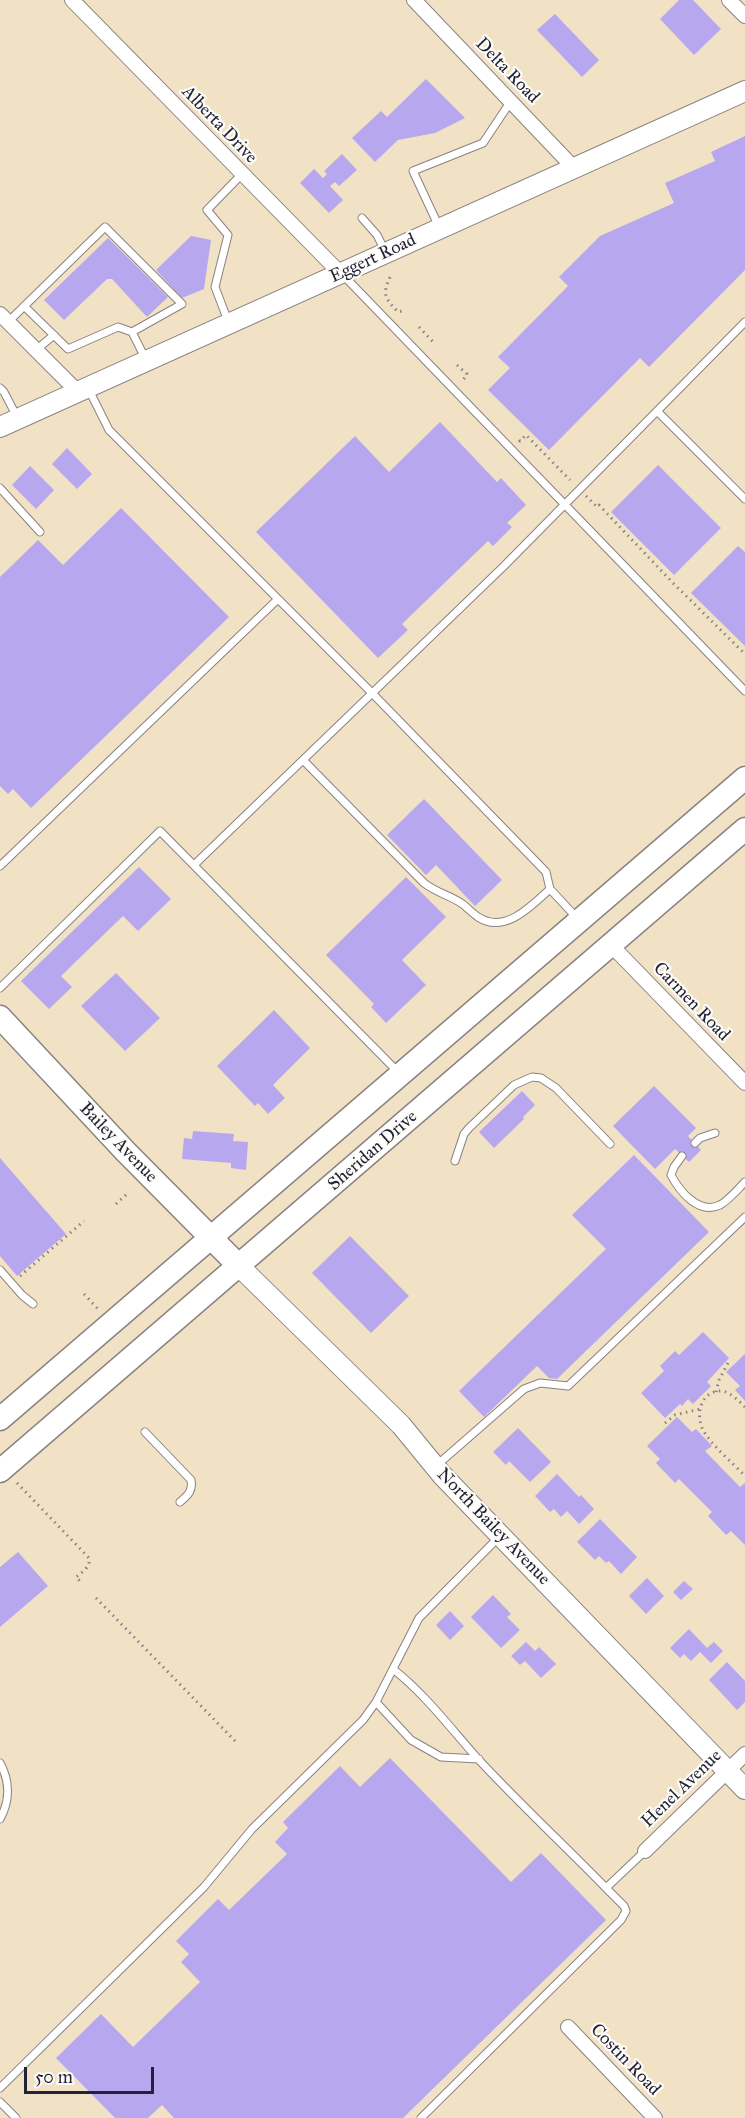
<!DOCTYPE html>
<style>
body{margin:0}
#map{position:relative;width:745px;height:2118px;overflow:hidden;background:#f1e2c5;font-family:"IM FELL Great Primer",serif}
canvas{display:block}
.scale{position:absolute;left:24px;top:2067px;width:130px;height:27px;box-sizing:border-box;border:3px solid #22223b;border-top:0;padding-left:8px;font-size:18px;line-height:21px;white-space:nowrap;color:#22223b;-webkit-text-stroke:4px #fdfcf7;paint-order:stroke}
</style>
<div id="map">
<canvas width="745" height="2118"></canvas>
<div class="scale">50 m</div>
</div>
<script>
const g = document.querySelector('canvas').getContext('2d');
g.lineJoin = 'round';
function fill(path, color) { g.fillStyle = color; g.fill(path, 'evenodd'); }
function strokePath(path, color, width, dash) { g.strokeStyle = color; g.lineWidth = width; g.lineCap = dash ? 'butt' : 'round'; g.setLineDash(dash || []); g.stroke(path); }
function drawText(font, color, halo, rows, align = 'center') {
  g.font = font + ' "IM FELL Great Primer",serif'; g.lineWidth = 4.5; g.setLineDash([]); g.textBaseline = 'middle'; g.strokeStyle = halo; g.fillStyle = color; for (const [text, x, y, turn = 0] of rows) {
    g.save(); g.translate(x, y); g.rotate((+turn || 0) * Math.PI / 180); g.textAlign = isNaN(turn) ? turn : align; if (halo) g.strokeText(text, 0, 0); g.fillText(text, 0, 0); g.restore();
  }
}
fill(new Path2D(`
 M679,0H693L721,29L694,55L660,19Z
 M555,14L599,60L582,77L537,30Z
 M426,79L465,118L435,133L398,140L375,162L352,138L381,111L387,117Z
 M745,136V270L649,367L640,358L549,450L488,390L510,368L498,357L568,286L559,277L600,236L674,203L665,183L715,161L711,152Z
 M342,154L357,170L339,186L335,182L330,186L343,200L329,213L300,183L314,169L323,178L327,174L324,171Z
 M191,236L211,240L204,289L182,298L156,270Z
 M108,238L168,297L147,317L112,279H107L64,320L44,300Z
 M440,422L497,482L501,478L526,505L507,523L512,527L493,546L488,541L402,624L408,630L378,658L256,532L355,436L389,472Z
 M67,448L92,474L77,489L52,464Z
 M658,465L721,528L674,575L611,512Z
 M30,466L54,490L36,509L12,485Z
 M121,508L229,617L31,808L13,789L8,794L0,786V577L38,540L63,565Z
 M738,546L745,552V646L691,593Z
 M424,799L502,880L475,906L436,865L426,875L387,835Z
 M139,867L171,899L138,931L123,916L61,976L72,987L49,1009L21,981Z
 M406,877L446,917L402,960L426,985L386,1023L371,1007L374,1004L326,955Z
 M116,973L160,1018L125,1051L81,1006Z
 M274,1010L310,1048L273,1085L285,1098L268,1114L258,1103L255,1106L217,1066Z
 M654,1086L696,1128L688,1136L701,1150L689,1162L675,1149L655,1169L613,1126Z
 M522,1091L535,1105L523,1117L524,1119L494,1148L479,1132Z
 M193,1131L234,1134L233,1141L248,1142L246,1170L231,1168V1163L182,1159L184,1138L192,1139Z
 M634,1155L709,1232L557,1379L549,1378L537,1366L484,1417L459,1391L606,1249L572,1215Z
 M0,1158L66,1234L17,1276L0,1256Z
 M350,1236L409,1296L371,1333L312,1273Z
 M703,1332L729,1358L707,1382L711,1386L693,1404L688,1399L682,1406L680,1404L665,1418L641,1393L664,1371L660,1366L675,1351L679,1355Z
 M745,1354V1401L735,1390L740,1386L726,1372Z
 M677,1417L692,1432L696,1429L712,1446L705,1451L740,1487L745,1483V1545L731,1531L726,1535L708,1516L712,1512L679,1479L675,1483L656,1463L660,1459L647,1446Z
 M518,1428L551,1462L530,1482L509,1461L506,1465L493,1452Z
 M557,1474L579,1497L581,1495L594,1509L579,1524L567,1511L561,1517L554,1509L550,1512L535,1496Z
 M600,1519L637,1557L621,1574L609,1561L606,1563L599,1556L595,1560L577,1542Z
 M18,1552L48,1586L0,1627V1567Z
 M647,1578L664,1596L646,1614L629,1596Z
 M684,1581L693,1589L681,1600L673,1592Z
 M493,1595L511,1614L507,1617L520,1630L501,1648L471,1617Z
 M450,1611L464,1626L450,1640L436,1625Z
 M689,1629L707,1648L714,1642L723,1651L711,1663L700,1652L691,1661L684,1654L680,1658L670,1648Z
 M526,1642L535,1651L539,1647L556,1664L541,1678L525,1661L520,1665L511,1656Z
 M727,1662L745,1681V1702L737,1710L709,1680Z
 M390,1758L511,1882L541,1853L606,1920L403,2118H174L162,2105L148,2118H115L56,2058L101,2014L133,2047L200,1982L181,1962L189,1954L176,1941L218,1899L229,1910L287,1854L275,1842L288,1828L283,1822L340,1766L360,1787Z`), '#b7a7ef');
const lane = new Path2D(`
 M362,218L377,235L385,251
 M439,227L413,171L483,143L511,101
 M343,275L745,691
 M24,306L68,349L118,327L132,332
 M228,321L215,287L228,235L207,210L242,174
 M8,322L105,227L182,304L132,332L146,360
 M36,350L54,335
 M0,388L4,392L17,417
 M89,390L109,430L372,693L546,872L550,889L577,918
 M657,411L745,499
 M0,488L40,532
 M303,760L424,883C437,893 449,895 461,903C467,907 472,913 478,917C505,935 532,905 550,889
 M194,865L504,566L745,322
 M0,866L278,599
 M0,988L160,831L399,1073
 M695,1143L700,1138L715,1133
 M682,1156L674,1167L671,1175C680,1192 699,1215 720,1205C729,1200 738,1189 745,1182
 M455,1161L464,1134L469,1128L514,1085L532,1077L541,1078L556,1088L610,1144
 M0,1270L22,1295L33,1304
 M145,1432L191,1480C193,1491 188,1495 180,1502
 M437,1465L524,1389L540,1383L568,1386L745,1217
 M393,1669C426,1695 451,1729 479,1760C520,1804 564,1845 606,1888L624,1906L626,1911L621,1920L421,2118
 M376,1702L411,1740L441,1757L479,1759
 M0,1763C10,1781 10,1801 0,1819
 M606,1888L645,1851
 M0,2088L204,1887L252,1829L363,1720L376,1702L419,1618L499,1537
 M0,2102L16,2118`);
const street = new Path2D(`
 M72,0L341,274
 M414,0L574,168
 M729,0L745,16
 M0,314L78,392
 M611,945L745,1083
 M645,1851L745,1754
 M568,2027L655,2118`);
const secondary = new Path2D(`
 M0,427L745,91
 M239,1266L401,1425L442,1475L745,1789`);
const primary = new Path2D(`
 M0,1017L125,1151L239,1266
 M0,1419L745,778
 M0,1471L745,829`);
strokePath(lane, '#8a8280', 9);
strokePath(street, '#8a8280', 16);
strokePath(secondary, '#8a8280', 22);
strokePath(primary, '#8a8280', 25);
strokePath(new Path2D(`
 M390,277C382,295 385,298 398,312L402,311L404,313
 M419,327L434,343
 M457,365L467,374L462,382
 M519,440L520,441L526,435L570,480
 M586,496L597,507L599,505L673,583L745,654
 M116,1204L129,1192
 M20,1276L84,1221
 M84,1294L98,1309
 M716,1392L719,1380L729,1361
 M745,1407C739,1401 730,1392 722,1391C701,1390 695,1414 703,1430C711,1445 733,1463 745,1476
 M665,1423L675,1415L700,1409
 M17,1483L89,1558C91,1567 82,1572 76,1577L80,1581
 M96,1598L236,1742`), '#8a8280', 3, [1.5, 4.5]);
strokePath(lane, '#fff', 7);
strokePath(street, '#fff', 14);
strokePath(secondary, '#fff', 20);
strokePath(primary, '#fff', 22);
drawText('18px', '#22223b', '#fdfcf7', [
 ["Delta Road",507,71,46],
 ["Alberta Drive",219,125,46],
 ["Eggert Road",373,259,-25],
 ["Carmen Road",691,1002,46],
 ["Bailey Avenue",118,1143,46],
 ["Sheridan Drive",373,1151,-41],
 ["North Bailey Avenue",493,1527,46],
 ["Henel Avenue",682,1789,-44],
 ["Costin Road",625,2060,46]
]);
</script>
